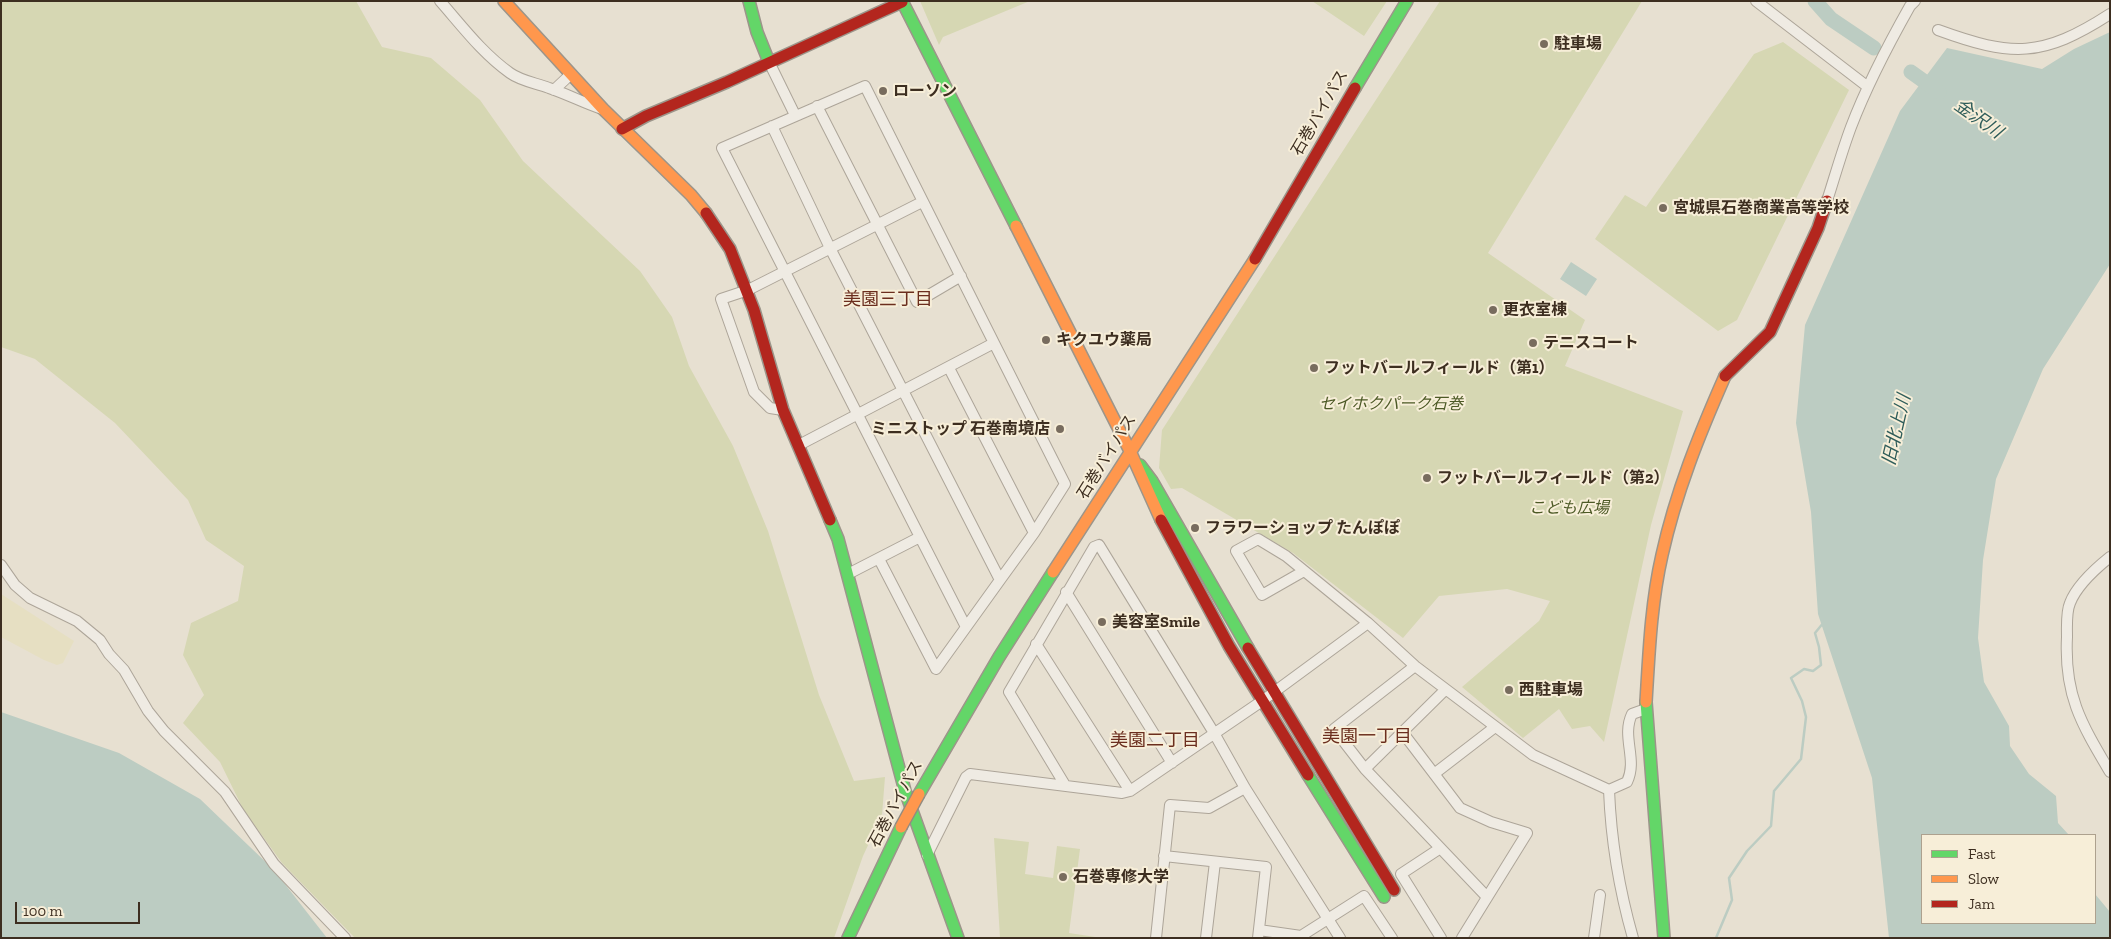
<!DOCTYPE html>
<meta charset="utf-8">
<style>
body{margin:0}
#map{position:relative;width:2111px;height:939px;overflow:hidden;background:#e7e0d1;font-family:"Zilla Slab",serif}
canvas{display:block}
.frame{position:absolute;inset:0;border:2px solid #3d2e20;pointer-events:none}
.legend{position:absolute;left:1921px;top:834px;width:175px;height:90px;box-sizing:border-box;background:#f7eed8;border:1px solid #ada18e;margin:0;padding:6px 9px;list-style:none;font-size:15px;color:#3d2e20}
.legend li{display:flex;align-items:center;gap:10px;height:25px}
.legend b{width:25px;border:1px solid #ada18e}
.scale{position:absolute;left:15px;top:902px;width:125px;height:22px;box-sizing:border-box;border:2px solid #3d2e20;border-top:0;padding-left:6px;font-size:15px;line-height:18px;white-space:nowrap;color:#3d2e20;-webkit-text-stroke:4px #f7eed8;paint-order:stroke}
</style>
<div id="map">
<canvas width="2111" height="939"></canvas>
<div class="frame"></div>
<ul class="legend">
<li><b style="height:6px;background:#63d668"></b>Fast</li>
<li><b style="height:6px;background:#ff974d"></b>Slow</li>
<li><b style="height:6px;background:#b3261e"></b>Jam</li>
</ul>
<div class="scale">100 m</div>
</div>
<script>
const g = document.querySelector('canvas').getContext('2d');
g.lineJoin = 'round';
function fill(path, color) { g.fillStyle = color; g.fill(path, 'evenodd'); }
function strokePath(path, color, width, dash) { g.strokeStyle = color; g.lineWidth = width; g.lineCap = dash ? 'butt' : 'round'; g.setLineDash(dash || []); g.stroke(path); }
function drawText(font, color, halo, rows, align = 'center') {
  g.font = font + ' "Zilla Slab","Noto Sans JP",serif'; g.lineWidth = 4; g.setLineDash([]); g.textBaseline = 'middle'; g.strokeStyle = halo; g.fillStyle = color; for (const [text, x, y, turn = 0] of rows) {
    g.save(); g.translate(x, y); g.rotate((+turn || 0) * Math.PI / 180); g.textAlign = isNaN(turn) ? turn : align; if (halo) g.strokeText(text, 0, 0); g.fillText(text, 0, 0); g.restore();
  }
}
fill(new Path2D(`
 M1,594L74,641L63,663L57,665L44,660L1,637Z`), '#e6dfc2');
fill(new Path2D(`
 M1,1H356L382,47L431,58L480,100L523,161L640,271L672,317L689,366L733,446L768,531L819,695L854,781L885,777L882,815L863,856L834,938H355L282,863L243,809L220,762L183,723L204,695L183,655L191,623L238,601L244,566L206,540L188,500L115,423L35,359L1,347Z
 M920,1H1030L943,37L939,45Z
 M1312,1H1387L1364,36Z
 M1440,1H1642L1488,253L1585,320L1565,366L1683,411L1651,525L1604,742L1590,726L1572,729L1559,709L1523,738L1462,687L1539,621L1550,601L1507,589L1439,596L1403,638L1293,553L1182,488L1171,489L1159,468L1162,430Z
 M1783,42L1849,90L1737,320L1718,331L1595,239L1625,195L1646,207L1754,54Z
 M994,838L1029,842L1025,874L1053,878L1057,846L1080,849L1069,933L1102,938H1000Z`), '#d6d7b3');
fill(new Path2D(`
 M2110,32V264L2043,369L1996,479L1983,560L1978,638L1984,682L2009,726L2010,746L2029,774L2056,796L2058,823L2069,835H1922V923H2095V894L2110,912V938H1889L1872,778L1818,614L1811,512L1796,423L1805,325L1900,111L1947,48L2042,69L2074,49Z
 M1571,262L1597,279L1586,296L1560,279Z
 M1,712L119,753L200,799L274,870L327,938H1Z`), '#bcccc2');
strokePath(new Path2D(`
 M1716,938L1732,900L1729,878L1747,851L1771,826L1774,791L1801,759L1806,717L1802,701L1791,678L1804,669L1813,671L1821,665L1819,647L1815,633L1824,622`), '#bcccc2', 2.5);
strokePath(new Path2D(`
 M1815,1L1831,19L1874,48
 M1911,72L1939,92`), '#bcccc2', 15);
const street = new Path2D(`
 M440,1C462,26 482,53 510,73C521,81 536,83 549,88C567,94 584,103 602,109
 M1756,1L1868,87
 M1938,30C2012,57 2042,58 2110,14
 M769,62L795,115
 M554,90L571,74
 M817,106L917,302L961,276
 M772,126L830,248L1000,580L936,669L879,559
 M1827,201C1835,176 1842,151 1851,127C1867,85 1888,45 1910,6L1915,1
 M994,343L1065,484L1034,533
 M949,368L1034,533L1000,580
 M783,410L770,408L754,392L721,299L748,290L922,202
 M799,445L994,343L865,86L722,148L920,537L848,574
 M920,537L966,627
 M2110,557C2095,569 2077,585 2070,603C2066,612 2067,626 2067,637C2064,695 2081,723 2110,772
 M1,565L15,585L30,598L77,621L100,640L109,654L124,670L148,711L164,731L225,792L274,864L345,938
 M1304,571L1262,595L1236,551L1258,539L1286,556L1368,623
 M1066,592L1172,763
 M1036,644L1130,791
 M1415,666L1334,729L1365,769L1487,897
 M1403,733L1460,808L1491,822L1527,833L1462,938
 M1365,769L1445,690
 M1434,774L1495,727
 M1065,785L1009,692L1094,547L1099,545L1214,733L1245,788L1340,938
 M1439,849L1401,874L1441,938
 M927,855L966,777L970,774L1122,793L1130,791L1262,701L1368,623L1415,666L1533,755L1609,790
 M1164,856L1266,867L1258,938
 M1259,930L1301,936
 M1156,938L1170,805L1209,808L1245,788
 M1206,938L1215,862
 M1301,938V936L1364,896L1392,938
 M1594,938L1600,895
 M1633,938C1619,889 1611,840 1609,790L1627,782C1638,759 1621,737 1632,714L1646,709`);
const fast = new Path2D(`
 M749,1L757,32L769,62
 M902,1L1016,226
 M1355,88L1407,1
 M1140,465L1152,481L1248,648
 M830,520L838,539L905,791L958,938
 M1646,702L1664,938
 M1308,775L1384,897
 M919,794L999,657L1053,572
 M848,938L901,827`);
const slow = new Path2D(`
 M504,1L603,109L691,195L706,213
 M1016,226L1130,451L1161,520
 M1053,572L1255,259
 M1646,702C1649,653 1651,603 1662,555C1676,492 1699,435 1725,376`);
const jam = new Path2D(`
 M622,129L646,116L727,82L902,2
 M706,213L730,249L754,310L783,410L830,520
 M1255,259L1355,88
 M1725,376L1770,332L1818,228L1827,201
 M1161,520L1229,646L1308,775
 M1248,648L1394,890`);
strokePath(street, '#ada599', 12);
strokePath(fast, '#9c958a', 14);
strokePath(slow, '#9c958a', 14);
strokePath(jam, '#9c958a', 14);
strokePath(street, '#efebe3', 10);
strokePath(fast, '#63d668', 11);
strokePath(slow, '#ff974d', 11);
strokePath(jam, '#b3261e', 11);
const slowBridge = new Path2D(`
 M901,827L919,794`);
strokePath(slowBridge, '#928b80', 14, []);
strokePath(slowBridge, '#ff974d', 11);
for (const [x, y, r, color] of [
 [1544,44,5,"#786c5e"],
 [883,91,5,"#786c5e"],
 [1663,208,5,"#786c5e"],
 [1493,310,5,"#786c5e"],
 [1046,340,5,"#786c5e"],
 [1533,343,5,"#786c5e"],
 [1314,368,5,"#786c5e"],
 [1060,429,5,"#786c5e"],
 [1427,478,5,"#786c5e"],
 [1195,528,5,"#786c5e"],
 [1102,622,5,"#786c5e"],
 [1509,690,5,"#786c5e"],
 [1063,877,5,"#786c5e"]
]) { const dot = new Path2D(); dot.arc(x, y, r, 0, 2 * Math.PI); g.fillStyle = color; g.fill(dot); strokePath(dot, '#f7eed8', 2); }
drawText('bold 16px', '#3d2e20', '#f7eed8', [
 ["駐車場",1554,44],
 ["ローソン",893,91],
 ["宮城県石巻商業高等学校",1673,208],
 ["更衣室棟",1503,310],
 ["キクユウ薬局",1056,340],
 ["テニスコート",1543,343],
 ["フットバールフィールド（第1）",1324,368],
 ["ミニストップ 石巻南境店",1050,429,"right"],
 ["フットバールフィールド（第2）",1437,478],
 ["フラワーショップ たんぽぽ",1205,528],
 ["美容室Smile",1112,622],
 ["西駐車場",1519,690],
 ["石巻専修大学",1073,877]
], 'left');
drawText('16px', '#3d2e20', '#f7eed8', [
 ["石巻バイパス",1320,113,-60],
 ["石巻バイパス",1107,457,-58],
 ["石巻バイパス",896,804,-62]
]);
drawText('italic 16px', '#4d5a26', '#f7eed8', [
 ["セイホクパーク石巻",1391,404],
 ["こども広場",1569,508]
]);
drawText('italic 18px', '#2f5d5a', '#f7eed8', [
 ["金沢川",1978,119,35],
 ["旧北上川",1897,430,-77]
]);
drawText('18px', '#6b2e1e', '#f7eed8', [
 ["美園三丁目",888,300],
 ["美園一丁目",1367,737],
 ["美園二丁目",1155,741]
]);
</script>
